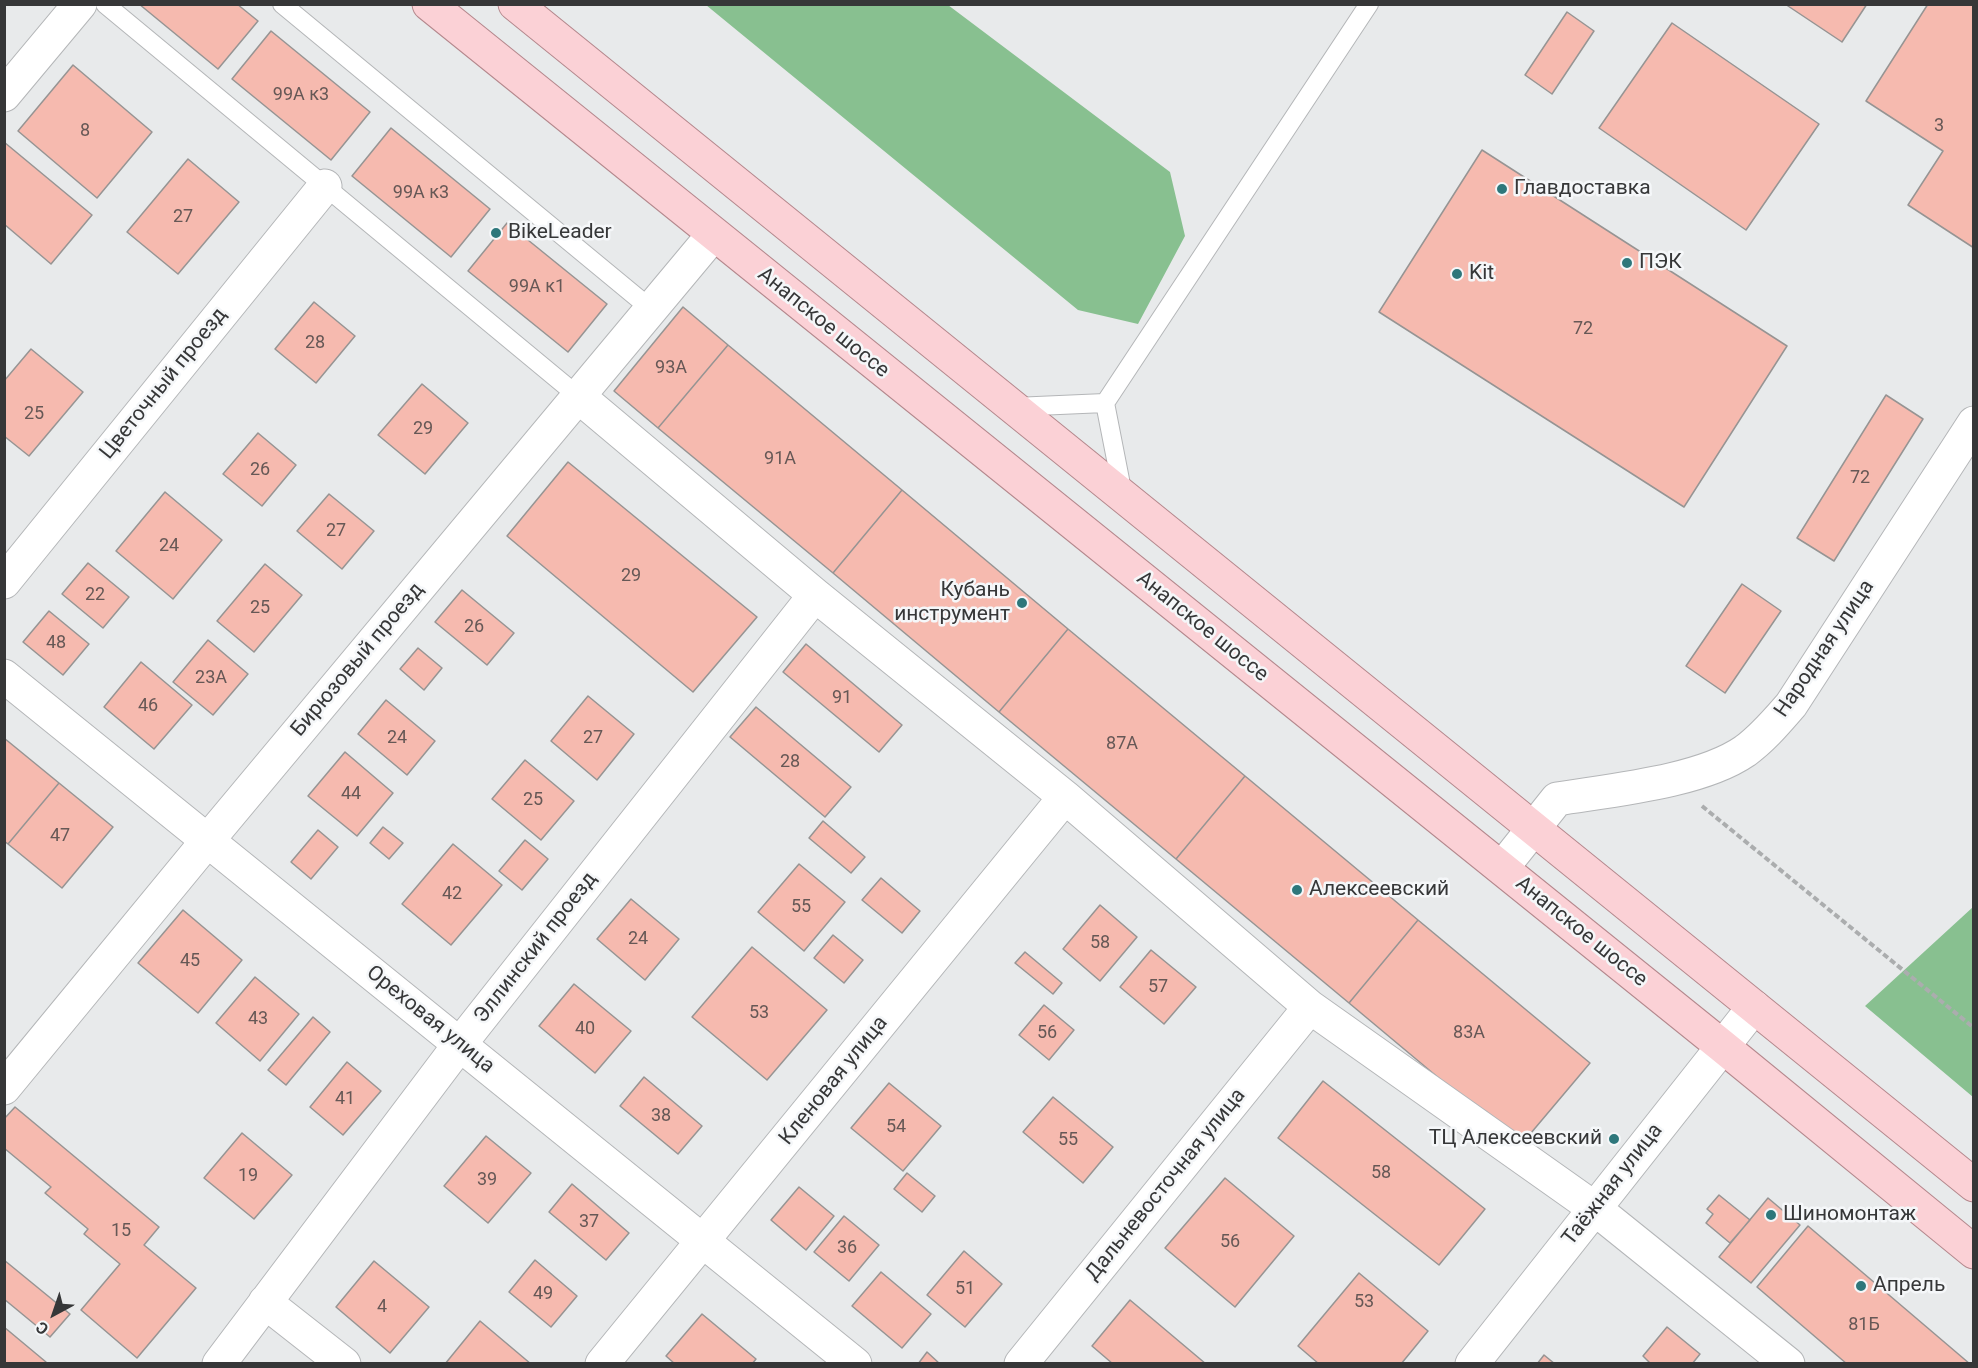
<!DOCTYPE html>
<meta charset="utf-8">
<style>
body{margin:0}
#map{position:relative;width:1978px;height:1368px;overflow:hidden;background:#e8eaeb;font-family:Roboto,sans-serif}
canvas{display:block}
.frame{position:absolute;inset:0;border:6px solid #363738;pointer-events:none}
.north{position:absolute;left:24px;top:1284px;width:60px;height:60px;-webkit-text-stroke:4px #f5f7f9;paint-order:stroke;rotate:220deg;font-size:16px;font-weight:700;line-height:24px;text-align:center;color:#363738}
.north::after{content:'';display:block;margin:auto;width:21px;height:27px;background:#363738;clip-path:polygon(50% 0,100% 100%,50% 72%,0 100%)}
</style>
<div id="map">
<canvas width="1978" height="1368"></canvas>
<div class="frame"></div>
<div class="north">С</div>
</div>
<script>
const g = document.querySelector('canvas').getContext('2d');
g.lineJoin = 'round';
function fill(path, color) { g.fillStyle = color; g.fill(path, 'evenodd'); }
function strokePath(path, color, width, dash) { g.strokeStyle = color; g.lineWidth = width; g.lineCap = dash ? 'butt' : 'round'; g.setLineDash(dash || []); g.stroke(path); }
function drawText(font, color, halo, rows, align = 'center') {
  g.font = font + ' Roboto,sans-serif'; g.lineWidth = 5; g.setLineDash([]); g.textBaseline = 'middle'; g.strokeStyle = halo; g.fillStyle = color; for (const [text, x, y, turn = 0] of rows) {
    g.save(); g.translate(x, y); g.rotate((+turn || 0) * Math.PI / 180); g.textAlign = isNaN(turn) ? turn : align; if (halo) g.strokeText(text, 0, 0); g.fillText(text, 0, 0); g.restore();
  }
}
fill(new Path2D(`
 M706,5H948L1170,172L1185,236L1138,324L1078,310Z
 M1973,907V1097L1865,1006Z`), '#88c090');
const building = new Path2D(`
 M139,4H237L258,21L218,69Z
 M1785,4H1867L1842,42Z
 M1928,4H1974V248L1908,205L1943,151L1866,101Z
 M1567,12L1594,31L1552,94L1525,75Z
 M1672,23L1819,124L1746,230L1599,128Z
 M271,31L370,112L331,160L232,79Z
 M73,65L152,132L97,198L18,131Z
 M391,128L490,209L451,257L352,176Z
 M4,142L92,215L51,264L4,224Z
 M1482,150L1787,346L1684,507L1379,312Z
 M188,159L239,202L178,274L127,232Z
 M507,223L607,304L568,352L468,271Z
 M314,302L355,336L316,383L275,349Z
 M683,307L728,345L658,428L614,391Z
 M728,345L902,490L833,573L658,428Z
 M31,349L83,392L29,456L4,436V381Z
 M422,384L468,423L425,474L378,435Z
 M1886,395L1923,419L1834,561L1797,538Z
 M258,433L296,465L262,506L223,474Z
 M568,462L757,617L693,692L507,536Z
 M902,490L1068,629L999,712L833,573Z
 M165,492L222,540L173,599L116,551Z
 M329,494L374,531L342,569L297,531Z
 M88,563L129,597L103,628L62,594Z
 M265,564L302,595L254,652L217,621Z
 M1742,584L1781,611L1725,693L1686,666Z
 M462,590L514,633L487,665L435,622Z
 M49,611L89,644L63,675L23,642Z
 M1068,629L1245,776L1176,859L999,712Z
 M208,640L248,674L213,715L173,682Z
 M806,644L902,725L879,752L783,672Z
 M418,648L442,668L424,690L400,669Z
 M141,662L192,705L154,749L104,707Z
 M588,696L634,734L597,780L551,741Z
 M386,700L435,741L407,775L358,734Z
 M756,707L851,787L825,817L730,737Z
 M4,738L59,783L8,844L4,841Z
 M345,752L393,793L357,836L308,796Z
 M525,760L574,801L541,840L492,799Z
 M1245,776L1418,920L1349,1003L1176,859Z
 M59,783L113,827L62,888L8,844Z
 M823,821L865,857L851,873L809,838Z
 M383,827L403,843L389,859L370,843Z
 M318,830L338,847L311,879L291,862Z
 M525,840L548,859L522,890L499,871Z
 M453,844L502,885L451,945L402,904Z
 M799,864L845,902L804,951L758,912Z
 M881,878L920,911L902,933L862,900Z
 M631,899L679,939L645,980L597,939Z
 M1100,905L1137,937L1100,981L1063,949Z
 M183,910L242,960L198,1013L138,963Z
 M1418,920L1590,1063L1520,1146L1349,1003Z
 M833,935L863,960L844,983L814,958Z
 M752,947L827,1010L767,1080L692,1017Z
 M1151,950L1196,987L1164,1024L1120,987Z
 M1025,952L1062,983L1053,994L1015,963Z
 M255,977L299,1014L260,1061L216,1023Z
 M574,984L631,1031L595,1073L539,1026Z
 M1044,1005L1074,1030L1049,1060L1019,1035Z
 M313,1017L330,1032L286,1085L268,1070Z
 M347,1062L381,1091L343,1135L310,1107Z
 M644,1077L702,1126L678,1154L620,1106Z
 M1323,1081L1485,1209L1439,1265L1278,1138Z
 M889,1083L941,1126L903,1171L851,1128Z
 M1053,1097L1113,1147L1083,1183L1023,1132Z
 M15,1107L159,1227L144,1245L196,1288L137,1358L81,1310L120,1264L84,1234L88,1229L45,1193L51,1187L4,1148V1119Z
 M242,1133L292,1175L254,1219L204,1178Z
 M486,1136L531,1173L488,1223L444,1186Z
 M907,1173L935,1196L922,1212L894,1189Z
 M1225,1178L1294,1236L1235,1307L1165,1248Z
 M572,1184L629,1233L606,1260L549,1212Z
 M799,1187L834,1216L806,1250L771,1220Z
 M1719,1195L1750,1220L1730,1243L1706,1223L1713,1214L1707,1209Z
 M1768,1198L1800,1225L1751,1283L1719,1257Z
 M844,1216L879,1245L849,1281L814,1252Z
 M1808,1226L1970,1364H1847L1757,1287Z
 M964,1251L1002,1284L965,1327L927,1295Z
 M4,1260L70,1314L50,1337L4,1299Z
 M535,1260L577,1296L551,1327L509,1292Z
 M374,1261L429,1307L390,1353L336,1307Z
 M881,1272L931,1314L902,1348L852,1306Z
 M1359,1273L1428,1331L1401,1364H1319L1298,1346Z
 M1130,1300L1206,1364H1113L1092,1346Z
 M702,1314L756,1359L752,1364H675L666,1356Z
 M480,1321L531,1364H445Z
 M4,1327L46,1362L44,1364H4Z
 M1667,1327L1700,1354L1692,1364H1651L1643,1356Z
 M927,1352L940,1364H918Z
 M1544,1355L1555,1364H1537Z`);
fill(building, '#f6baaf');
strokePath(building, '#969493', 1.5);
const lane = new Path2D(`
 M105,4L578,396
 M282,4L651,309
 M1014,407L1105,403
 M1123,495L1105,403L1369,4`);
const street = new Path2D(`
 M4,95L80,4
 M578,396L815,595L1065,797L1310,1007L1594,1208L1788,1364
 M4,582L325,186
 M4,676L855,1364
 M1502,868L1557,799C1612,790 1700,782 1745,751C1763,738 1777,721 1791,705L1974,423
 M4,1088L208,840L713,235
 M265,1302L344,1364
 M219,1364L460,1044L815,595
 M602,1364L1065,797
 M1021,1364L1310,1007
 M1472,1364L1754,1007`);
const primary = new Path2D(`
 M429,4L1722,1046L1974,1252
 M515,4L1974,1185`);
strokePath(lane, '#b4b6b8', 20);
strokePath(street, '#b4b6b8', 35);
strokePath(primary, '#b4888d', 35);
strokePath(new Path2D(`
 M1702,806L1974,1028`), '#abadae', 4, [6, 3]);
strokePath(lane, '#fff', 18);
strokePath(street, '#fff', 33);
strokePath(primary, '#fbd1d6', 33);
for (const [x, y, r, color] of [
 [1502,189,6,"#2e777b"],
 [496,233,6,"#2e777b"],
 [1627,263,6,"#2e777b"],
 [1457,274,6,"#2e777b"],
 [1022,603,6,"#2e777b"],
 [1297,890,6,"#2e777b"],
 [1614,1139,6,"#2e777b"],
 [1771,1215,6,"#2e777b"],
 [1861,1286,6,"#2e777b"]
]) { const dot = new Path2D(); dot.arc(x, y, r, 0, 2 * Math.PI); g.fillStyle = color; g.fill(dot); strokePath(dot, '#f5f7f9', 2); }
drawText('18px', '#665856', null, [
 ["99А к3",301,95],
 ["3",1939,126],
 ["8",85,131],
 ["99А к3",421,193],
 ["27",183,217],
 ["99А к1",537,287],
 ["72",1583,329],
 ["28",315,343],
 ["93А",671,368],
 ["25",34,414],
 ["29",423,429],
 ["91А",780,459],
 ["26",260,470],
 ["72",1860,478],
 ["27",336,531],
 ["24",169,546],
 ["29",631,576],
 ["22",95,595],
 ["25",260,608],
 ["26",474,627],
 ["48",56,643],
 ["23А",211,678],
 ["91",842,698],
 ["46",148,706],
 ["24",397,738],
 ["27",593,738],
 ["87А",1122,744],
 ["28",790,762],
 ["44",351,794],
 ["25",533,800],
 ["47",60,836],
 ["42",452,894],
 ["55",801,907],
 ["24",638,939],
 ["58",1100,943],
 ["45",190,961],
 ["57",1158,987],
 ["53",759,1013],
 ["43",258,1019],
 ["40",585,1029],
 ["56",1047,1033],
 ["83А",1469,1033],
 ["41",345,1099],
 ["38",661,1116],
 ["54",896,1127],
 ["55",1068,1140],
 ["58",1381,1173],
 ["19",248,1176],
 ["39",487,1180],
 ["37",589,1222],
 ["15",121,1231],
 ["56",1230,1242],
 ["36",847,1248],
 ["51",965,1289],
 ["49",543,1294],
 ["53",1364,1302],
 ["4",382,1307],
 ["81Б",1864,1325]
]);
drawText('21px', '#363738', '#f5f7f9', [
 ["Главдоставка",1514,189],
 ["BikeLeader",508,233],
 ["ПЭК",1639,263],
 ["Kit",1469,274],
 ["Кубань",1010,591,"right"],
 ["инструмент",1010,615,"right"],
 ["Алексеевский",1309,890],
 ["ТЦ Алексеевский",1602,1139,"right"],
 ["Шиномонтаж",1783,1215],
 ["Апрель",1873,1286]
], 'left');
drawText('21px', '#363738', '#f5f7f9', [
 ["Анапское шоссе",823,323,39],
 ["Цветочный проезд",164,384,-51],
 ["Анапское шоссе",1202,627,39],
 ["Народная улица",1825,649,-56],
 ["Бирюзовый проезд",358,660,-50],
 ["Анапское шоссе",1581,932,39],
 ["Эллинский проезд",536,948,-52],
 ["Ореховая улица",430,1020,39],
 ["Кленовая улица",834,1081,-51],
 ["Дальневосточная улица",1166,1185,-51],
 ["Таёжная улица",1613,1185,-52]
]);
</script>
